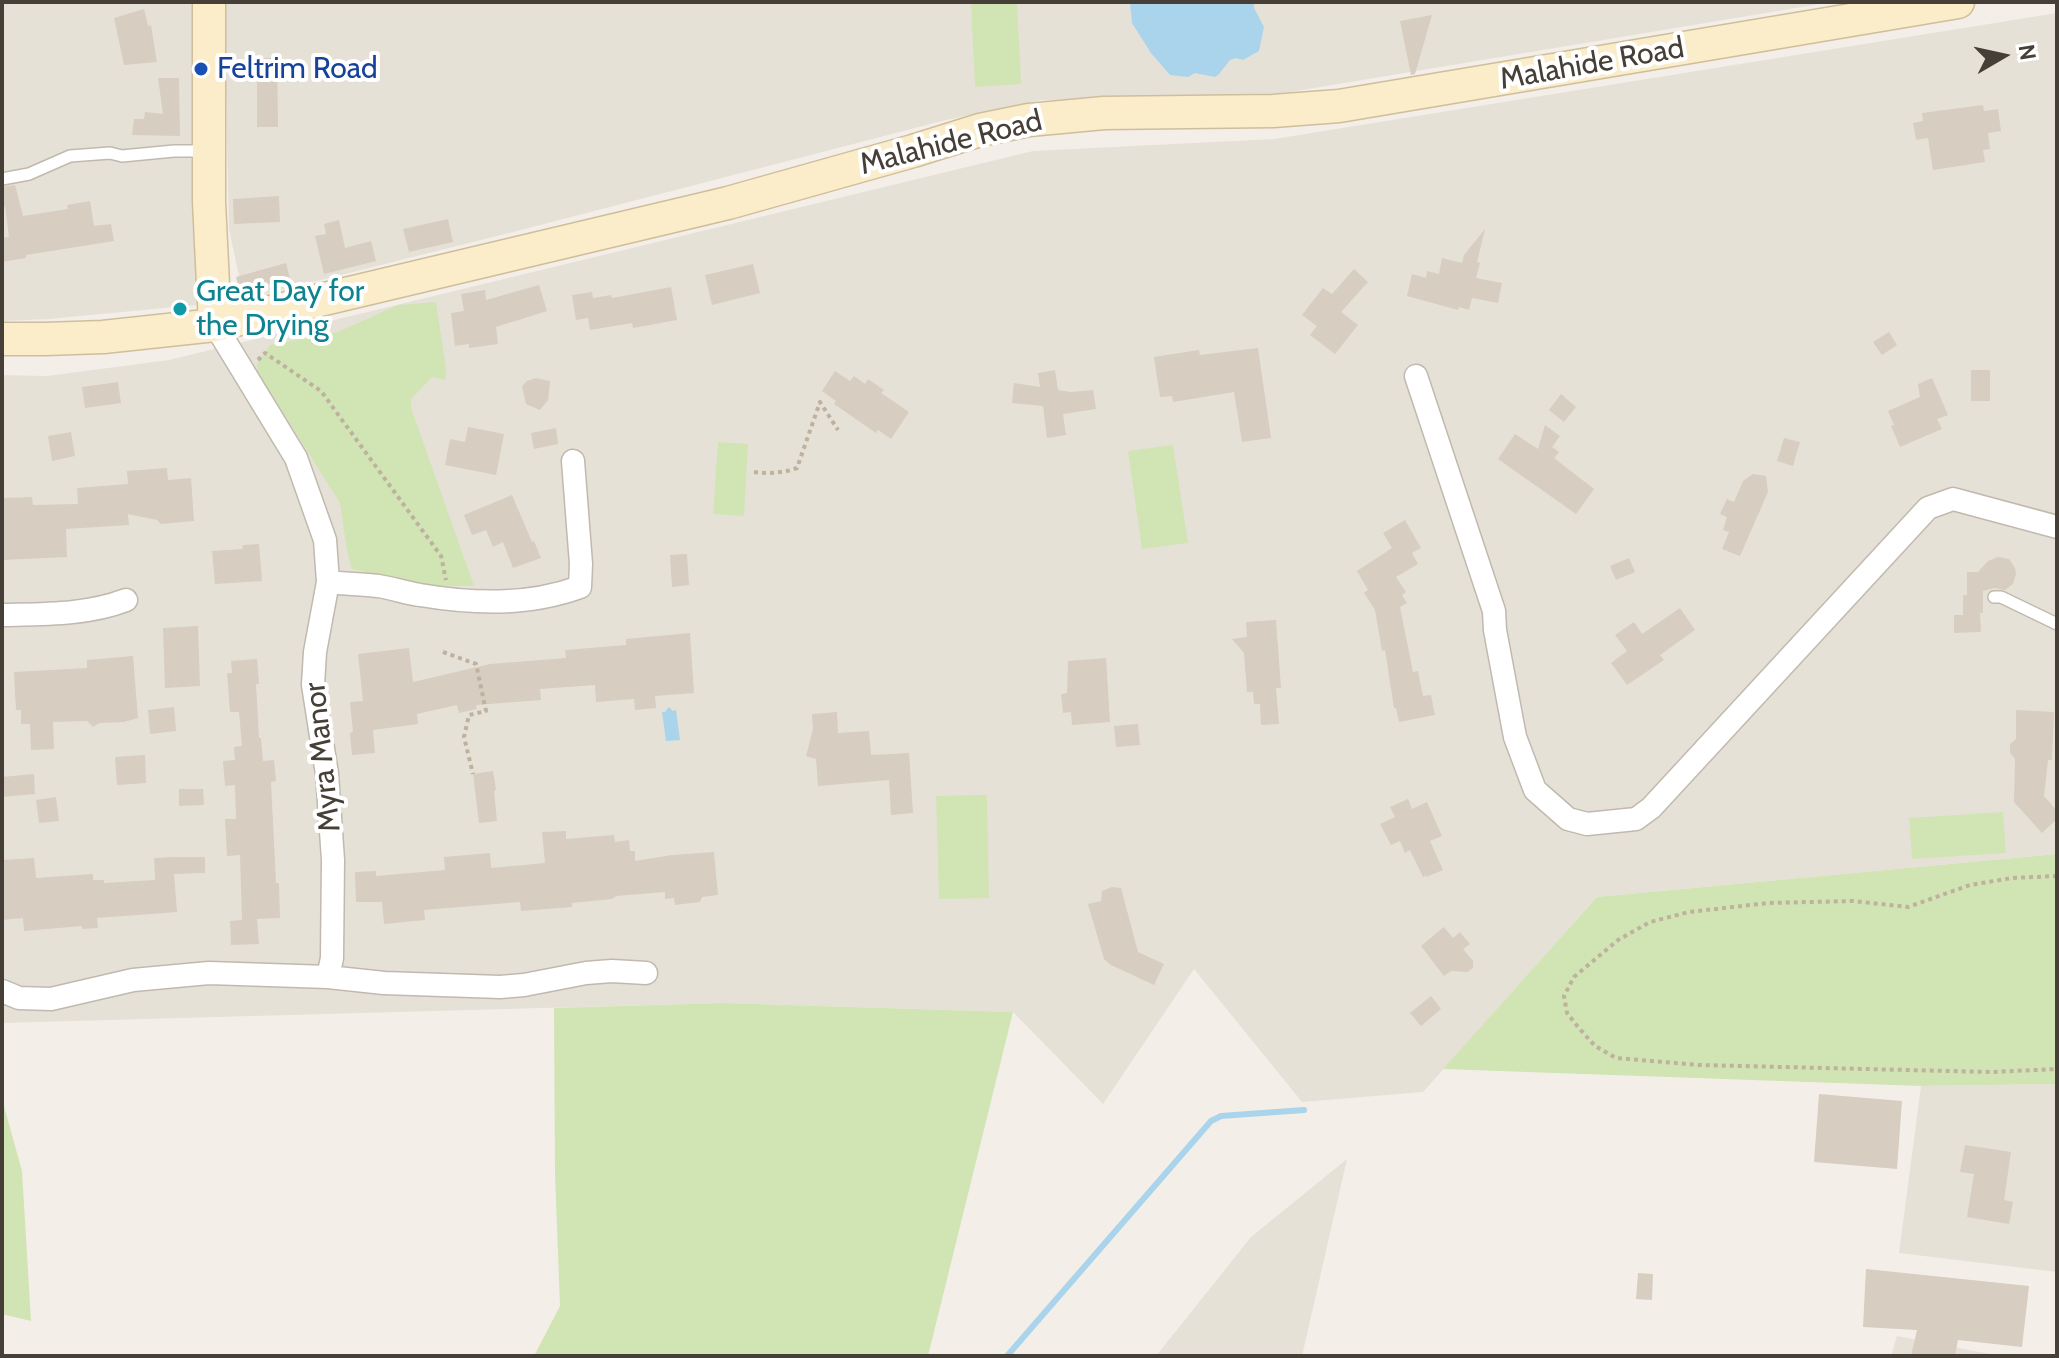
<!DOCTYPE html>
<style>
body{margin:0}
#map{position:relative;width:2059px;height:1358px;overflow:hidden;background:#f3efe8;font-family:Cabin,sans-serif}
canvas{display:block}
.frame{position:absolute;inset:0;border:4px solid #463f37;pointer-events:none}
.north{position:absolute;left:1963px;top:16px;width:80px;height:80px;-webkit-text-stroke:6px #fff;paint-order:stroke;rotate:81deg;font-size:22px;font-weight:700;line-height:32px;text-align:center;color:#463f37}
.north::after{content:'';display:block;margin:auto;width:28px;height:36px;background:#463f37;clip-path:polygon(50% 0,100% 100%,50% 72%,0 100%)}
</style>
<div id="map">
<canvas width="2059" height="1358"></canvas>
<div class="frame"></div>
<div class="north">N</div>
</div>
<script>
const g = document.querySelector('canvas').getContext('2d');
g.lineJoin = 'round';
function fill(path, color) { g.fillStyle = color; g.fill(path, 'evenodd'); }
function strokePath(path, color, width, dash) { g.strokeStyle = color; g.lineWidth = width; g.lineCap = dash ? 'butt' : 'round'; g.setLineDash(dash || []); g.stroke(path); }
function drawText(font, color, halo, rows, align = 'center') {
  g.font = font + ' Cabin,sans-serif'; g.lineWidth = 8; g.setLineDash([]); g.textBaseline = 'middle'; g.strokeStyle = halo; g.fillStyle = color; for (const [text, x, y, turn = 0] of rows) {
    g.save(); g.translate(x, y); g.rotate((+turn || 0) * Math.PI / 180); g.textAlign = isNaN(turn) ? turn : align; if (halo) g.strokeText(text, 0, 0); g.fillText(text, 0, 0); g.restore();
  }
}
fill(new Path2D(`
 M2,2H200L202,166L196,305L49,319L2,321Z
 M224,2H1832L1266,96L1041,100L946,120L521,230L249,298L242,290L229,229Z
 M2057,13V854L1597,897L1423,1092L1302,1102L1194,969L1103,1104L1013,1012L723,1003L2,1023V375L47,376L169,360L1033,151L1274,139Z
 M2057,1084V1272L1899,1253L1921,1086Z
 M1347,1159L1302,1356H1156L1251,1237Z
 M1897,1336L2000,1356H1891Z`), '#e6e1d7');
fill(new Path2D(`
 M971,2H1017L1021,84L975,87Z
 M436,302L446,368L445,380L432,377L411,399V408L474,586H431L352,569L347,551L340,503L257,371V364L270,345L338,332L398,305Z
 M718,442L748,444L744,516L713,514Z
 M1173,445L1188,543L1142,549L1128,451Z
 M987,795L989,898L939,899L936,796Z
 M2003,812L2006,853L1912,859L1909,818Z
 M2057,854V1084L1921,1086L1443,1069L1597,897Z
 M723,1003L1013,1012L928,1356H534L560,1306L555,1174L554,1008Z
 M2,1099L22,1171L31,1321L2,1314Z`), '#d1e4b4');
fill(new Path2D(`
 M1130,2H1254V8L1264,27L1259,51L1243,60L1236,58L1230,60L1219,74L1215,77L1195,73L1188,77L1170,75L1151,53L1132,23Z
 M669,707L673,711L676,710L680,740L666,741L662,712H665Z`), '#a9d4eb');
strokePath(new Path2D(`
 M1007,1356L1211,1121L1221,1116L1304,1110`), '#a9d4eb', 6);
fill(new Path2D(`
 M144,9L148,26L151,25L157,62L124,65L114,18Z
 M1432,15L1415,74L1411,75L1400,21Z
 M257,58H277L278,127H257Z
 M158,78H179L180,136L132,135L134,119H144L145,112L163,114Z
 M1983,105L1984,111L1998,109L2001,131L1988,133L1990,149L1983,150L1985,162L1933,170L1928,138L1916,140L1913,123L1923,121L1922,113Z
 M15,185L23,216L68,209L67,205L90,201L94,226L111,224L114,241L26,255V258L2,262V238L9,237L5,206L2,207V187Z
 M279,196L280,222L234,224L233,199Z
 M448,219L453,242L409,252L403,229Z
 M339,220L345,248L371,241L376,261L324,274L315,236L326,234L324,224Z
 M1485,229L1477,262L1480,263L1476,278L1502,283L1498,303L1472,298L1469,310L1459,307L1458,310L1407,296L1412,274L1426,278L1427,271L1439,274L1442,258L1462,263L1464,255Z
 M286,263L290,279L239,292L236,277Z
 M753,264L760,293L712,305L705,275Z
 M1354,269L1368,282L1341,312L1358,325L1335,354L1310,335L1317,326L1302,315L1323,288L1332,294Z
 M539,285L547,311L496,327L498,344L469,348V344L455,346L451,313L464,311L461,294L485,290L486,300Z
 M671,287L677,320L633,328L632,323L590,330L588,318L576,320L572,295L592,292L593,298L611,295L612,298Z
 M1889,332L1897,345L1882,355L1873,342Z
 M1258,348L1271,438L1242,442L1234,392L1173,402L1172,396L1160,397L1154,357L1199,350L1200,355Z
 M1055,370L1058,390L1071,392L1093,390L1096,409L1063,414L1066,435L1047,438L1043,406L1012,403L1014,383L1040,387L1038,373Z
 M1971,370H1990V401H1971Z
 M835,371L850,381L854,376L865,384L868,379L884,390L881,393L909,412L891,439L878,430L876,433L834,404L836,401L822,391Z
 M536,378L550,381L548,400L540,410L526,404L522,386L527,381Z
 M1932,378L1948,415L1937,419L1942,429L1900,447L1891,426L1894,425L1888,411L1920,397L1918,384Z
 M118,382L121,403L85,408L82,387Z
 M1561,394L1576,407L1564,422L1549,410Z
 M1545,425L1560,436L1552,447L1559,452L1554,458L1594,489L1576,514L1498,459L1515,434L1538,449Z
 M468,427L504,434L496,475L445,465L450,439L465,442Z
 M556,428L558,444L534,449L531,433Z
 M71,432L75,456L52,461L48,436Z
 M1784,438L1800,442L1793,466L1777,461Z
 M167,468L168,480L191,478L194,521L161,524L157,520L128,514L129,525L66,529L67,557L2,560V498L32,497L33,505L78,504L77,488L128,484L127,471Z
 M1753,474L1766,476L1768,492L1740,556L1722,549L1729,532L1723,530L1727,517L1720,514L1727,499L1734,502L1743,481Z
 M512,495L532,542L534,541L541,558L513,568L503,542L493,547L486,530L472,535L464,515Z
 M1405,520L1421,548L1412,553L1418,564L1396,577L1406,592L1402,595L1407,603L1400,607L1413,672L1418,671L1423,696L1431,695L1435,715L1399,722L1396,708H1394L1385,650L1382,651L1375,610L1364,593L1368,590L1357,571L1392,548L1383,533Z
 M259,544L262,581L215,584L212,551L242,549L243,545Z
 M687,554L689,585L672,587L670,555Z
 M1998,557L2009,559L2015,568L2016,574L2013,584L2005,590L1994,588L1983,591V613H1980L1981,632L1954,633V615H1963V595H1967V572H1978L1988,561Z
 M1629,558L1635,572L1616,580L1610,566Z
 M1680,608L1695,630L1660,655L1664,660L1627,685L1611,663L1627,651L1615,635L1634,622L1642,634Z
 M1276,620L1281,688H1276L1279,724L1261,725L1260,704H1254L1253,692H1247L1244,653L1232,639L1247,637L1246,622Z
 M198,626L200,686L165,688L163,628Z
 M690,633L694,693L655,696L656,708L635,710L634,699L596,702L595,685L540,689L541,700L476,705L477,709L459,713L457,705L417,714L418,724L373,730L375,753L352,755L350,733L353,732L350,702L363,701L358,654L409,648L413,682L490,664L566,658L565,650L626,645V639Z
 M133,656L138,718L124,722L100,723L93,727L87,721L53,722L54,749L31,750L30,724H21V710H16L14,672L87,668V660Z
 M1106,658L1110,722L1072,725L1071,712L1063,713L1061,694L1067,693L1068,661Z
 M257,659L259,684H256L259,738H261L263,761L274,760L276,781L271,782L276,883H279L280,918L257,919L259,944L231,945L230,921L242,920L240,855L227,856L225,819H236L235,785L225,786L223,761L235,760L234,747L242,746L239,712H230L227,673H232L231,661Z
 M174,707L176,731L150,734L148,710Z
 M2016,710L2054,712L2052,760H2048L2044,796L2057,811V819L2042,833L2014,802L2015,759L2010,753V744L2016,739Z
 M837,712L838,733L869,731L871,755L909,753L913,813L891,815L889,780L818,786L816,759L806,756L813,729L812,714Z
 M1138,724L1140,745L1116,747L1114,726Z
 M145,755L146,783L117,785L115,757Z
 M493,771L496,790L494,791L497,821L479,823L473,774Z
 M34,774L35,794L2,797V777Z
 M179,789H203L204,805L179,806Z
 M56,797L59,821L39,823L36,800Z
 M1408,799L1412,809L1427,802L1442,836L1430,841L1443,870L1426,877V875L1423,877L1410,850L1405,853L1400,841L1391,845L1380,824L1395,817L1390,807Z
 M566,831V839L614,835L615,842L629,840L630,851H635V861L672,855L714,852L718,895L702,897L700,902L675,905L674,898L665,899V892L616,896L612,899L572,903V907L521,911L520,902L424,910L425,920L384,924L382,902H356L355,872L376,871V876L445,870L444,857L490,853L491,868L545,863L542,832Z
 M173,857H205V873L174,874L177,912L97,918L98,928L82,929V926L24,931L23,918L2,920V860L34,858L36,878L93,874V880H104V883L155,880L154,858Z
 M1112,887L1121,888L1138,952L1164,964L1154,985L1111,965L1104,959L1088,904L1101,901L1102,891Z
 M1444,927L1453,938L1460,932L1470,944L1463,949L1473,961V968L1467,972L1451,971L1444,976L1421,946Z
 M1431,996L1441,1009L1421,1026L1410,1013Z
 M1819,1094L1902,1101L1897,1169L1814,1162Z
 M1965,1145L2011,1152L2004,1200L2013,1202L2009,1224L1967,1217L1974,1174L1960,1172Z
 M1866,1269L2029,1286L2022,1347L1958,1340L1955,1356H1911L1917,1330L1863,1327Z
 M1638,1273L1653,1274L1652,1300L1636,1299Z`), '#d7cdc1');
const lane = new Path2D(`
 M2,179L29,174L70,156L110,153L122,156L174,151H208
 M1994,597H2001L2057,624`);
const street = new Path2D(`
 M215,325L296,458L325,540L328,582L315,652L313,685L327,774L333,860L332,958L328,977
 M1416,376L1494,611L1495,630L1515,737L1535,790L1568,819L1587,824L1636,819L1651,808L1928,508L1953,499L2057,527
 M328,582C345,584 361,584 378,586C392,588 406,593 420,595C474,604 528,606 580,587L581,564L573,461
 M2,615C44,614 87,615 126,600
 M2,991L19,998L51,999L133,980L209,973L328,977L384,983L500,987L524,985L586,973L612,971L646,973`);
const secondary = new Path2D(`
 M209,2V202L215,325
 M2,339H45L103,337L215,325L728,203L913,151L980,130L1029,120L1104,113L1273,111L1339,106L1958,2`);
strokePath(lane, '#c1b9ae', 14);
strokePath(street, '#c1b9ae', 25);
strokePath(secondary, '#cfbe9b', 35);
strokePath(new Path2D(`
 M258,360L265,353L321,391L441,556L446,580
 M754,472C768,474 783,473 797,468L820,402L838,430
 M443,652L476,664L486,711L469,715L464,737L473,774
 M2057,876L2012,878L1970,885L1908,907L1853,901L1768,903L1689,912L1650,922L1618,940L1574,977L1564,996L1567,1013L1578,1027L1595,1046L1616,1058L1699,1065L1991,1072L2057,1069`), '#beb19e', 4, [4, 4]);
strokePath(lane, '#fff', 11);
strokePath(street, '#fff', 22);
strokePath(secondary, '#fbecca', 32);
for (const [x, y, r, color] of [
 [201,69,8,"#1a4fb4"],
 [180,309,8,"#0f9aa8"]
]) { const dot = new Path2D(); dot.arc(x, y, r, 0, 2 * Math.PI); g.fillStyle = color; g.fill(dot); strokePath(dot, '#fff', 3); }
drawText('30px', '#463f37', '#fff', [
 ["Malahide Road",1592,64,-10],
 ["Malahide Road",951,143,-14],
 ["Myra Manor",323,757,-96]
]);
drawText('30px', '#164399', '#fff', [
 ["Feltrim Road",217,69]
], 'left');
drawText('30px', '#0d838f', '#fff', [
 ["Great Day for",196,292],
 ["the Drying",196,326]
], 'left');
</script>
